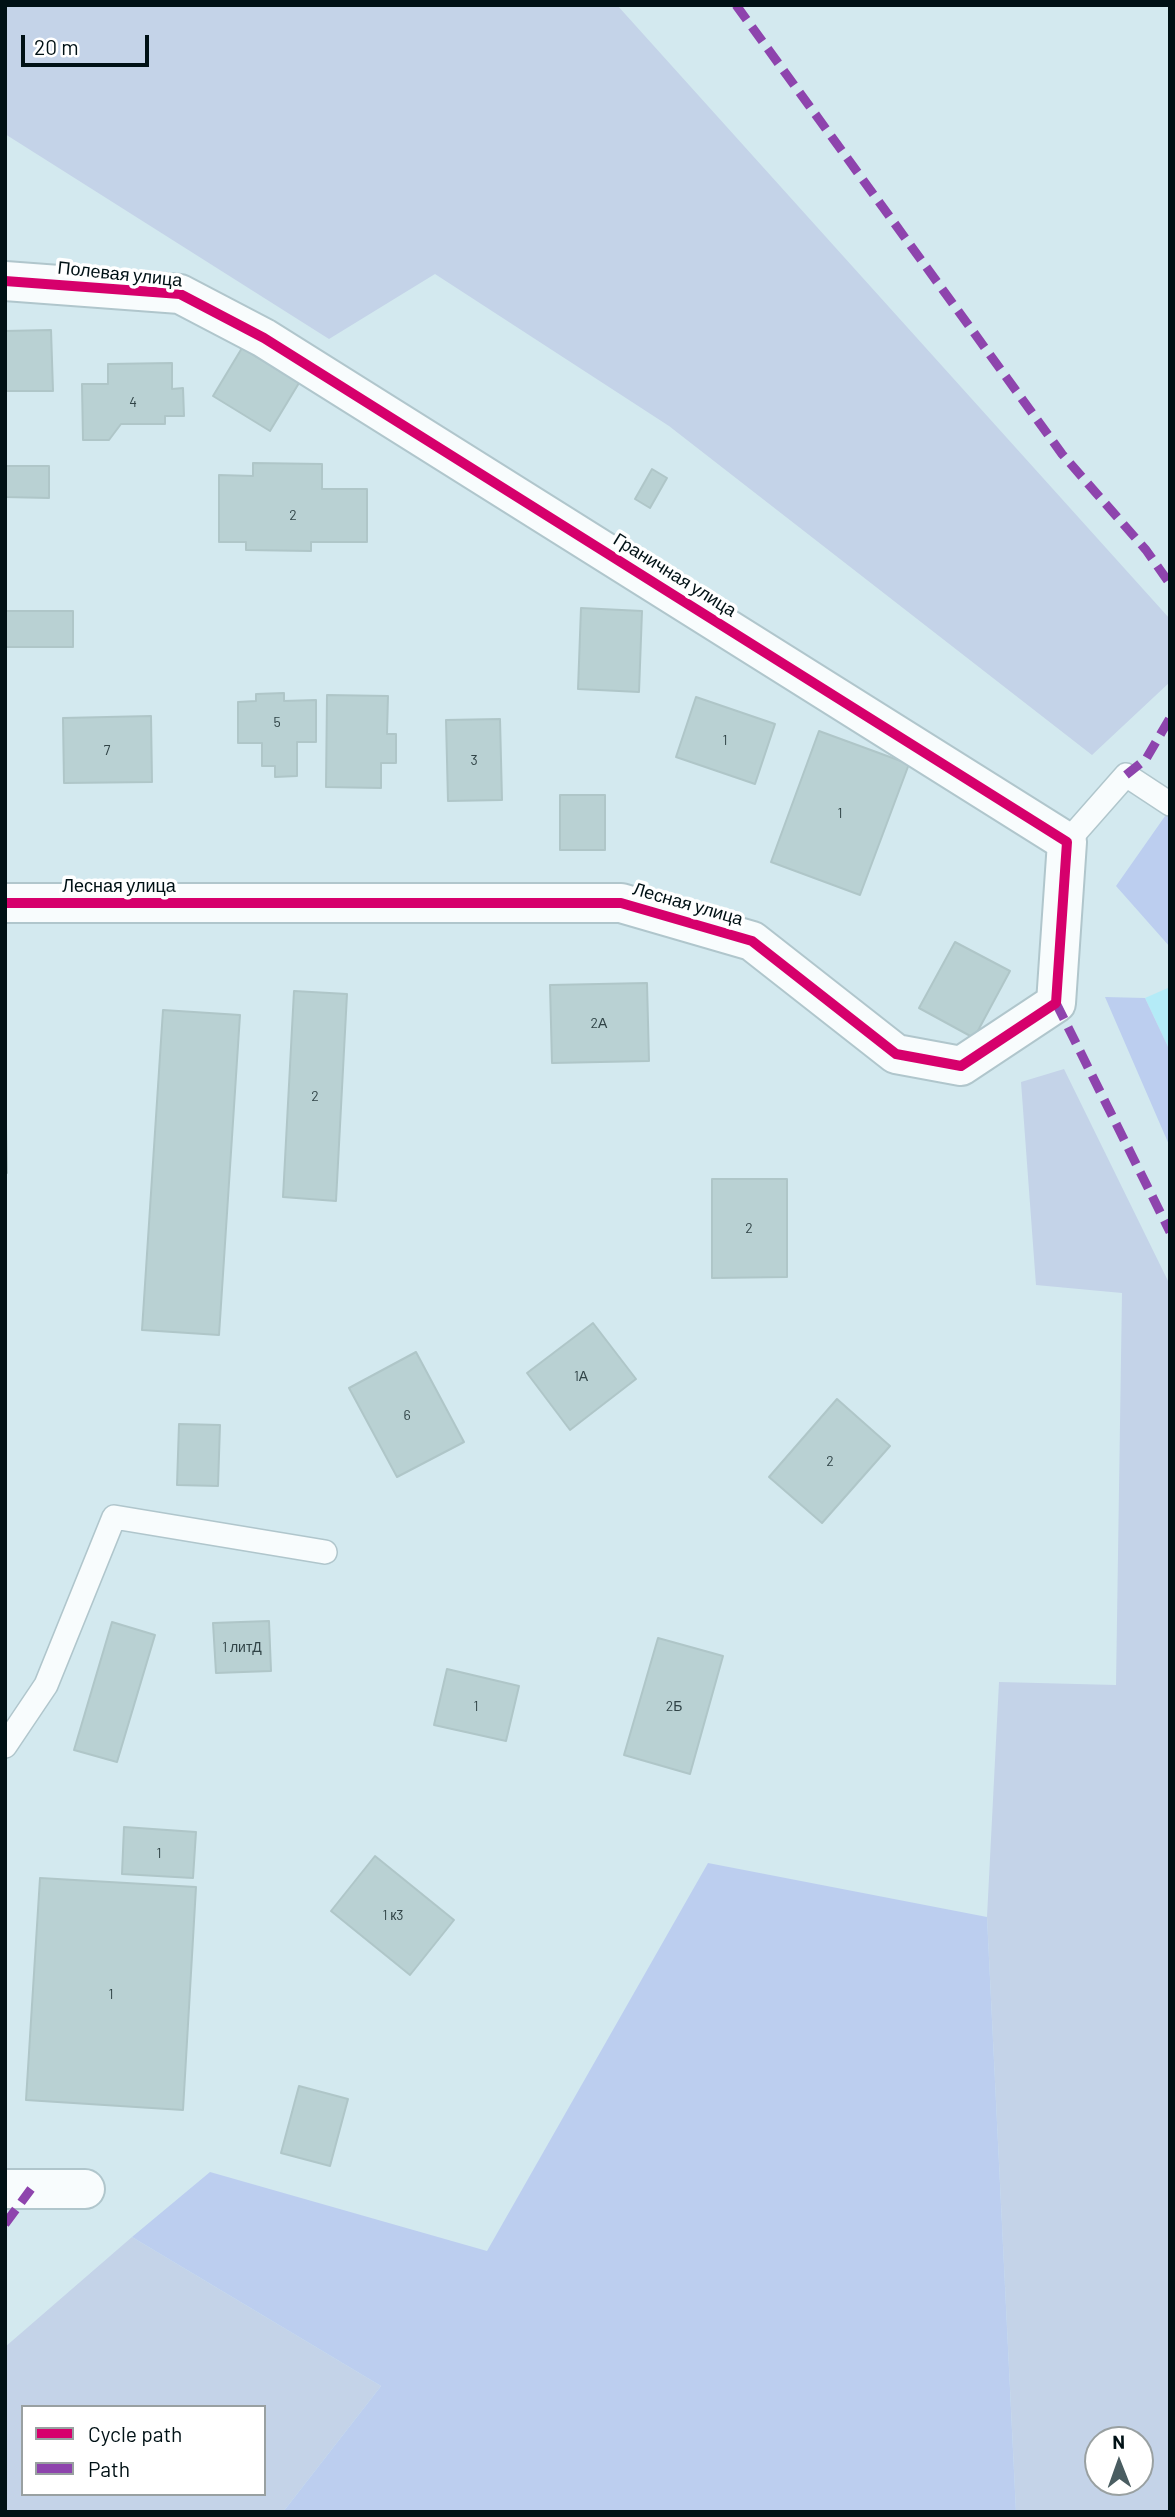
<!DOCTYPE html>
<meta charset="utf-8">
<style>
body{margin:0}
#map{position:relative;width:1175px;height:2517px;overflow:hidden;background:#d3e9ef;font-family:Barlow,sans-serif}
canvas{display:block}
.frame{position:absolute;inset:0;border:7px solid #001115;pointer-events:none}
.legend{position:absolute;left:21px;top:2405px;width:245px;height:91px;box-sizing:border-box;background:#fff;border:2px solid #99a0a1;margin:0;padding:9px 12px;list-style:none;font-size:21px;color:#001115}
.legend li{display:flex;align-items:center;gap:14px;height:35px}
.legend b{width:35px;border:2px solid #99a0a1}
.north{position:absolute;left:1084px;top:2426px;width:70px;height:70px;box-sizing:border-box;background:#fff;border:2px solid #99a0a1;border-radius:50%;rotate:359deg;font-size:19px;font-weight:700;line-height:28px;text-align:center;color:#001115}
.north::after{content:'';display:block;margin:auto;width:24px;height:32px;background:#4a5d61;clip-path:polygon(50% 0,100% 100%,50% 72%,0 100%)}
.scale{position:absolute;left:21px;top:35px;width:128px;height:32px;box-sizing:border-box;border:4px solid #001115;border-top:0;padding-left:9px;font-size:21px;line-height:24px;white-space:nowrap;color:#001115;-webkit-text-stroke:5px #fff;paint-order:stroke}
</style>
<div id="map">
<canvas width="1175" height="2517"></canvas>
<div class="frame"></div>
<ul class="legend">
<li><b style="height:9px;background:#d6006c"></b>Cycle path</li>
<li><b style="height:9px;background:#8e44ad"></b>Path</li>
</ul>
<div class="north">N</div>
<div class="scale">20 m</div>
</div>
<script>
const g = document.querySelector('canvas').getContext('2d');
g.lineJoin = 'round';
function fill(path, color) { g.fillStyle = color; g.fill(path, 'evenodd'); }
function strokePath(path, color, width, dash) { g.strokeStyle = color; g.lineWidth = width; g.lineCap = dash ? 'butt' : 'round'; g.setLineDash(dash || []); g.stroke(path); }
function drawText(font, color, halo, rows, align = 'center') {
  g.font = font + ' Barlow,sans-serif'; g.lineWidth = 7; g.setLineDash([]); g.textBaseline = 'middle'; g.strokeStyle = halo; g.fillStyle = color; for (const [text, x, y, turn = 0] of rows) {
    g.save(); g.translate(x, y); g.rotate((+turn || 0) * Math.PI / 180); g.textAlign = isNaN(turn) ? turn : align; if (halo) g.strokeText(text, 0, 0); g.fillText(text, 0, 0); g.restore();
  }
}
fill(new Path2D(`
 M1170,987V1051L1145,998Z`), '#b4ebf7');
fill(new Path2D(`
 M5,5H617L1170,619V682L1092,755L669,426L435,274L329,339L5,134Z
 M1064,1069L1170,1285V2512H1016L987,1917L999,1682L1116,1685L1122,1293L1036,1285L1021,1082ZM1098,2440H1140V2482H1098Z
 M132,2237L381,2386L283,2512H5V2347ZM23,2407H264V2494H23Z`), '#c4d3e8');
fill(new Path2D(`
 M1170,809V947L1116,886Z
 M1105,997L1145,998L1170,1051V1147Z
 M708,1863L987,1917L1016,2512H283L381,2386L132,2237L210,2172L487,2251Z`), '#bcceef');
const building = new Path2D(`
 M51,330L53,391H5V331Z
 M242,348L299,383L270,431L213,396Z
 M172,363V389L183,388L184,416H165V424H121L109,440H83L82,384H108V364Z
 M253,463L322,464V489H367V542H311V551L246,550V542H219V475L253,476Z
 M5,466H49V498L5,497Z
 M652,469L667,478L650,508L635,499Z
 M581,608L642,611L639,692L578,689Z
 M5,611H73V647H5Z
 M284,693V701L316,700V742H297V776L275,777V766H262V743H238V702L256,701V694Z
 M327,695L388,696L387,734H396V763H381V788L326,787Z
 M696,697L775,724L755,784L676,757Z
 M151,716L152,782L64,783L63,718Z
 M500,719L502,800L448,801L446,720Z
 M819,731L909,764L860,895L771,862Z
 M560,795H605V850H560Z
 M955,942L1010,971L974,1038L919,1008Z
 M647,983L649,1061L552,1063L550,985Z
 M294,991L347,994L336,1201L283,1197Z
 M163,1010L240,1015L219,1335L142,1330Z
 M5,1076L7,1173H5Z
 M712,1179H787V1277L712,1278Z
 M593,1323L636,1379L570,1430L527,1373Z
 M416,1352L464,1442L397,1477L349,1388Z
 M837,1399L890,1446L822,1523L769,1477Z
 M179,1424L220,1425L218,1486L177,1485Z
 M269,1621L271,1671L216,1673L213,1623Z
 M112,1622L155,1635L117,1762L74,1750Z
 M658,1638L723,1656L690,1774L624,1755Z
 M447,1669L519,1686L506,1741L434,1725Z
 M124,1827L196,1832L193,1878L122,1874Z
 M375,1856L454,1920L410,1975L331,1911Z
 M40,1878L196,1887L183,2110L26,2100Z
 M299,2086L348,2099L330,2166L281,2153Z`);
fill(building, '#b9d1d3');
strokePath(building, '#afc6c8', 2);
const service = new Path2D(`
 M1067,842L1126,775L1170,804
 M5,1746L46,1685L114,1517L325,1552`);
const minor = new Path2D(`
 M5,281L180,294L264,338L1067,842L1056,1003L961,1066L896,1054L752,941L621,903H5
 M5,2189H85`);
strokePath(service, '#b0c6cc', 26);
strokePath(minor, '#b0c6cc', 42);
strokePath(service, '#f8fcfd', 23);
strokePath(minor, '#f8fcfd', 38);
strokePath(new Path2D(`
 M736,5L1062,454L1146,550L1170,584
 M1126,775L1146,759L1170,718
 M1056,1003L1170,1232
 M5,2224L31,2189`), '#8e44ad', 9, [18, 9]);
strokePath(new Path2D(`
 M5,281L180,294L264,338L1067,842L1056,1003L961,1066L896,1054L752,941L621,903H5`), '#d6006c', 10);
drawText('14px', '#304346', null, [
 ["4",133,402],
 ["2",293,515],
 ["5",277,722],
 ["1",725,740],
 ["7",107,750],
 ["3",474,760],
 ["1",840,813],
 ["2А",599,1023],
 ["2",315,1096],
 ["2",749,1228],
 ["1А",581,1376],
 ["6",407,1415],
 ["2",830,1461],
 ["1 литД",242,1647],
 ["1",476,1706],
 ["2Б",674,1706],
 ["1",159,1853],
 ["1 к3",393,1915],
 ["1",111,1994]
]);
drawText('18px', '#001115', '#fff', [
 ["Полевая улица",120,274,6],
 ["Граничная улица",675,575,32],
 ["Лесная улица",119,886],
 ["Лесная улица",688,904,16]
]);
</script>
